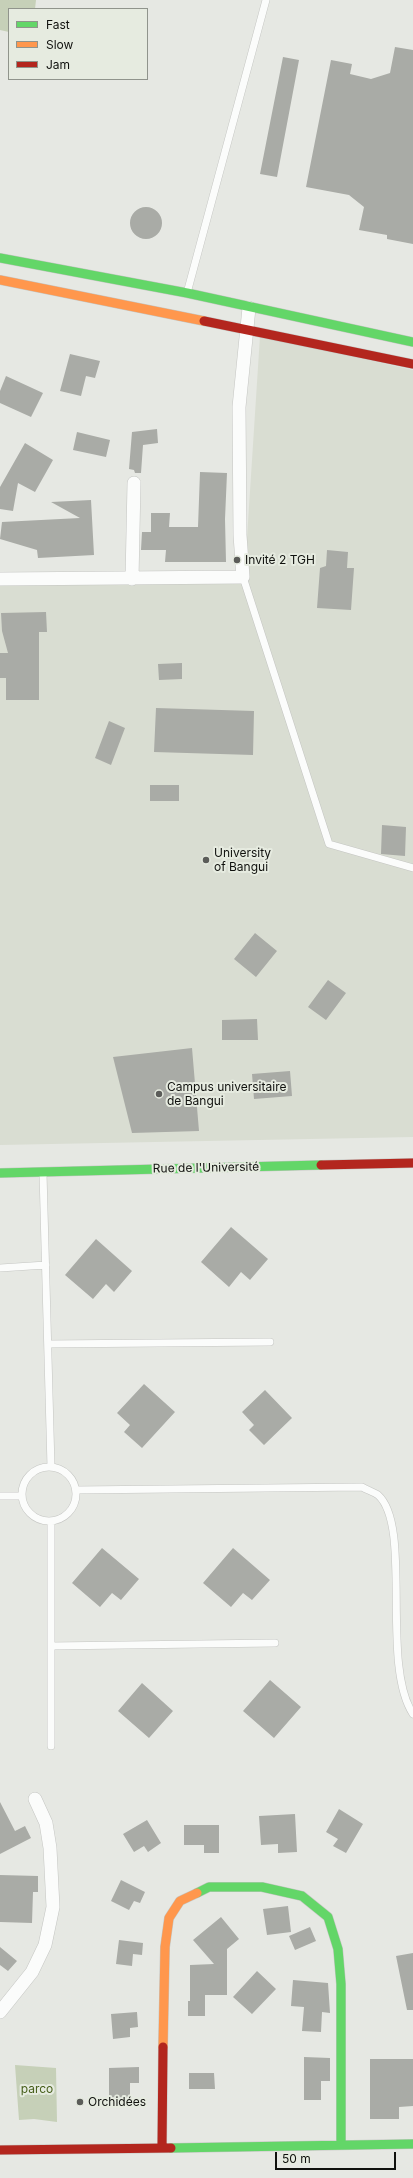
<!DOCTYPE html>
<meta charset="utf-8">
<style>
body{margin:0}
#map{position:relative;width:413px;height:2178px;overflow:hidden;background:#e6e8e3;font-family:Inter,sans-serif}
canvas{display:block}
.legend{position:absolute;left:8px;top:8px;width:140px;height:72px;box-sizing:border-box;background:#e6ebe0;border:1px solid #90948c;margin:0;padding:5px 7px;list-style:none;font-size:12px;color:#10110e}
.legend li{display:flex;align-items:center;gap:8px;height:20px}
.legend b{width:20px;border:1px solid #90948c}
.scale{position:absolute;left:275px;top:2152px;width:121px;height:18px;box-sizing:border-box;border:2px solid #10110e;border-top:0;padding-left:5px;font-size:12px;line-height:14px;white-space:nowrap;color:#10110e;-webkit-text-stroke:3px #e6ebe0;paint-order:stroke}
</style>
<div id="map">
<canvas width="413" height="2178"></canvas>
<ul class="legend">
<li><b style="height:5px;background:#63d668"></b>Fast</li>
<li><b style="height:5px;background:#ff974d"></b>Slow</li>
<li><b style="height:5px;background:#b3261e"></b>Jam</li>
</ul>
<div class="scale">50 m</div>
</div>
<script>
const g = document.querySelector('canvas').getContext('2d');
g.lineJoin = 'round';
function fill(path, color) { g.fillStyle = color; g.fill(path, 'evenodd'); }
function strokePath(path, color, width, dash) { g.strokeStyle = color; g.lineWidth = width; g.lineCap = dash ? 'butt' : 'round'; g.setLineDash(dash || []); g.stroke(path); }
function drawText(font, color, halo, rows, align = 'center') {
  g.font = font + ' Inter,sans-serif'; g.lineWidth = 4; g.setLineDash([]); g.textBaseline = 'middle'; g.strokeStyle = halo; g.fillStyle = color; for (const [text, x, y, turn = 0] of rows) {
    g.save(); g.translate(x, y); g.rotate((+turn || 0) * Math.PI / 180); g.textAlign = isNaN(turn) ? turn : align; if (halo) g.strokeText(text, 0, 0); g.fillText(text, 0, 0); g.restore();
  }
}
fill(new Path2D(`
 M260,336L413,370V1137L0,1145V582L244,584Z`), '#d9ddd2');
fill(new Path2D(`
 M0,0H36L35,9H9V32L0,30Z
 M15,2065L56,2068L57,2122L34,2119L19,2120Z`), '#c6d0b8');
fill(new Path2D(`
 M395,47L413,50V244L387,239V235L359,230L364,207L349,195L306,187L331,60L352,64L350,74L371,79L390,73Z
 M283,57L299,60L277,177L260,174Z
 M130 223a16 16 0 1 1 32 0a16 16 0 1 1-32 0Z
 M70,354L100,361L95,378L86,376L81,396L60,391Z
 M6,376L43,393L31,417L0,403V391Z
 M157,429L158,443L143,445L141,473H135L134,470L129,469L132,432Z
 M77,432L110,440L106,457L73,450Z
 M25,443L53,460L35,492L18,483L13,511L0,509V487Z
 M200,472L227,473L225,519L226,562H165L166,550H141L142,532H151V513H170L169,527H198Z
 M91,500L94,555L38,558L37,550L0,539L2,522L80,518L51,502Z
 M327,550L348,552L347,568H354L351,610L317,608L320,568L326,566Z
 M46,612L47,632H39V700H6V678H0V653H8L2,631L1,613Z
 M182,663V679L159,680L158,664Z
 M156,708L254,711L253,755L154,752Z
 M109,721L125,728L111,765L95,758Z
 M150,785H179V801H150Z
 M382,825L406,827L405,856L381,854Z
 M255,933L277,951L256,977L234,959Z
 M328,980L346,993L326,1020L308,1007Z
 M257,1019L258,1040H222V1020Z
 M192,1048L199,1131L132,1133L113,1057Z
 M290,1071L292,1096L254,1099L252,1074Z
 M231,1227L268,1259L250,1280L241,1272L229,1287L201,1262Z
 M96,1239L132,1271L114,1292L106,1284L93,1299L65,1275Z
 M144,1384L175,1412L142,1448L124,1432L130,1425L117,1413Z
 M265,1390L292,1418L264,1445L249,1430L254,1425L242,1412Z
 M102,1548L139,1579L121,1600L112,1593L100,1607L72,1583Z
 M233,1548L270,1580L252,1600L243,1593L231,1607L203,1583Z
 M270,1680L301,1707L274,1738L243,1711Z
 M142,1683L173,1711L149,1738L118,1711Z
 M0,1802L15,1831L25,1826L31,1838L0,1854Z
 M339,1809L363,1824L346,1853L333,1846L338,1839L326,1832Z
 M295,1814L297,1852L278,1853V1844L261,1845L259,1816Z
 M147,1820L161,1843L148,1852L144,1846L134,1852L123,1834Z
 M184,1825H219V1853H204V1845H184Z
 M0,1875L38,1876V1892H33L32,1923L0,1922Z
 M121,1880L145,1892L140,1903L134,1901L129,1910L111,1901Z
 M288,1906L291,1932L267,1935L263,1909Z
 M221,1917L239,1939L227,1949V1995H205V2016H188V2001H190V1965L214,1964L193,1940Z
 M310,1927L316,1941L295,1950L289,1936Z
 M119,1940L143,1943L142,1955L133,1954L132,1966L116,1964Z
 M0,1947L17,1961L8,1971L0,1965Z
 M413,1953V2010H407L396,1956Z
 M257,1971L276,1989L252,2014L233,1997Z
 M293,1980L328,1983L330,2013L322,2012L321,2032L302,2031L304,2007L291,2006Z
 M137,2012L138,2027L130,2028V2037L113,2039L111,2014Z
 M304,2057L330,2058V2081H321V2100H304Z
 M370,2059H413V2106L399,2107V2119H370Z
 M139,2067V2083H130V2107H109V2068Z
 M189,2073H214L215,2089H189Z`), '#a9aba6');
const lane = new Path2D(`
 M187,293L266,0
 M243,577L329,844L413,868
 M43,1173L51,1467
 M0,1268L46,1265
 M48,1344L270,1342
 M22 1494a27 27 0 1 1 54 0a27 27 0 1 1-54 0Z
 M76,1490L362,1487C367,1490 374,1492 378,1495C413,1526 380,1664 413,1714
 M0,1496H22
 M51,1646L275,1643
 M51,1746V1521`);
const street = new Path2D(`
 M0,579L243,577L240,535L239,407L249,308
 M132,579L134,483
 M0,2012L32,1972L45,1945L53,1907L50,1848L46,1823L35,1799`);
const fast = new Path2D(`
 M0,258L187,293L413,342
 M0,1173L321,1165
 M197,1893L209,1887H262L302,1896L328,1917L338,1949L341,1984V2143
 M171,2148L413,2144`);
const slow = new Path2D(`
 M0,280L204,321
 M163,2047L165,1947L169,1918L180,1901L197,1893`);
const jam = new Path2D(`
 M204,321L413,364
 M321,1165L413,1163
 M162,2147L163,2047
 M0,2150L171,2148`);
strokePath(lane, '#c4c5c2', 8);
strokePath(street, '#c4c5c2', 14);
strokePath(fast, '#c4c5c2', 10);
strokePath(slow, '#c4c5c2', 10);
strokePath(jam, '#c4c5c2', 10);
strokePath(lane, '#fbfcfb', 7);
strokePath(street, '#fbfcfb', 13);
strokePath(fast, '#63d668', 9);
strokePath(slow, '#ff974d', 9);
strokePath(jam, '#b3261e', 9);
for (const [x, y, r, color] of [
 [237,560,4,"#5b5c59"],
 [206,860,4,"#5b5c59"],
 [159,1094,4,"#5b5c59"],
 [80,2102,4,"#5b5c59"]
]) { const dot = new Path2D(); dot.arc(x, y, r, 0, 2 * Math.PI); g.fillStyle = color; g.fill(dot); strokePath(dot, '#e6ebe0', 1.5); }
drawText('12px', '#10110e', '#e6ebe0', [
 ["Invité 2 TGH",245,560],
 ["University",214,853],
 ["of Bangui",214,867],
 ["Campus universitaire",167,1087],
 ["de Bangui",167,1101],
 ["Orchidées",88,2102]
], 'left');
drawText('12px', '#10110e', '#e6ebe0', [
 ["Rue de l'Université",206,1168,-1]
]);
drawText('12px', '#475f1b', '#e6ebe0', [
 ["parco",37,2089]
]);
</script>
